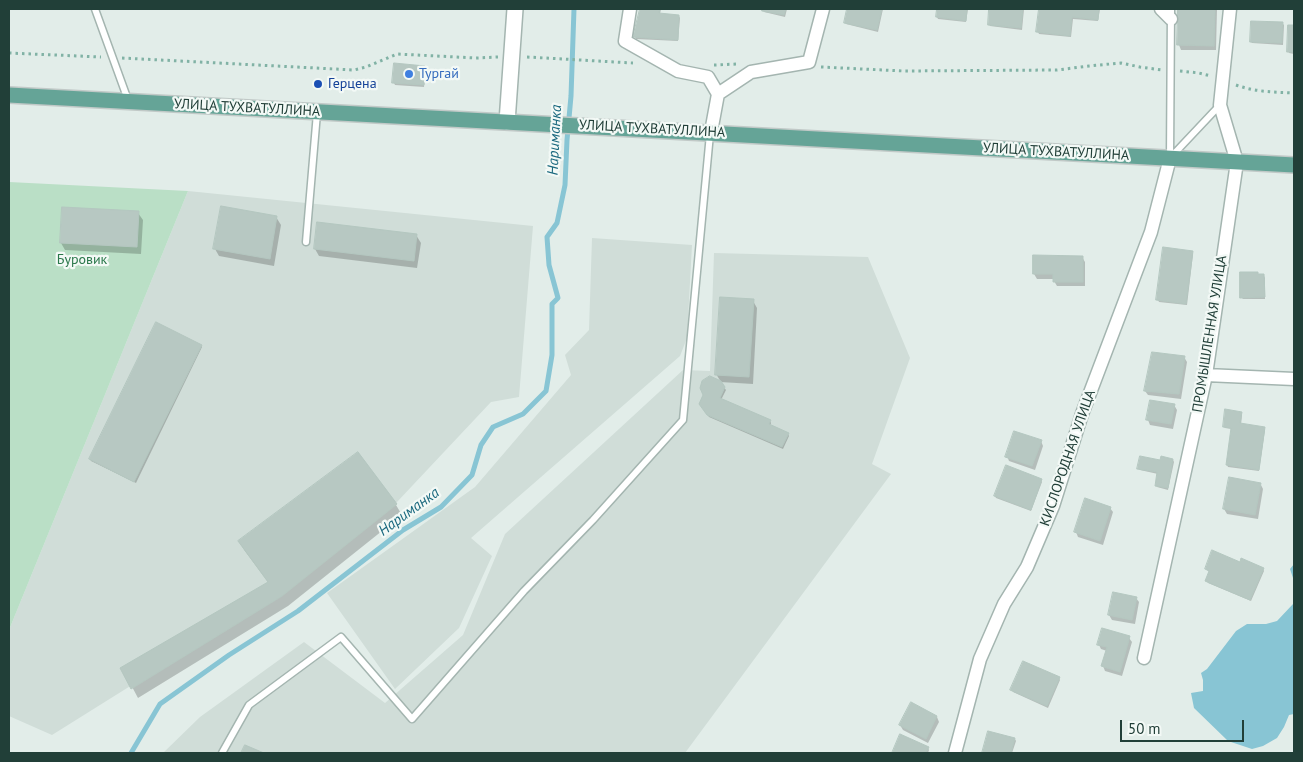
<!DOCTYPE html>
<meta charset="utf-8">
<style>
body{margin:0}
#map{position:relative;width:1303px;height:762px;overflow:hidden;background:#e2ede9;font-family:"PT Sans",sans-serif}
canvas{display:block}
.frame{position:absolute;inset:0;border:10px solid #213f38;pointer-events:none}
.scale{position:absolute;left:1120px;top:720px;width:124px;height:22px;box-sizing:border-box;border:2px solid #213f38;border-top:0;padding-left:6px;font-size:15px;line-height:18px;white-space:nowrap;color:#213f38;-webkit-text-stroke:4px #f3f9f6;paint-order:stroke}
</style>
<div id="map">
<canvas width="1303" height="762"></canvas>
<div class="frame"></div>
<div class="scale">50 m</div>
</div>
<script>
const g = document.querySelector('canvas').getContext('2d');
g.lineJoin = 'round';
function fill(path, color) { g.fillStyle = color; g.fill(path, 'evenodd'); }
function strokePath(path, color, width, dash) { g.strokeStyle = color; g.lineWidth = width; g.lineCap = dash ? 'butt' : 'round'; g.setLineDash(dash || []); g.stroke(path); }
function drawText(font, color, halo, rows, align = 'center') {
  g.font = font + ' "PT Sans",sans-serif'; g.lineWidth = 4.5; g.setLineDash([]); g.textBaseline = 'middle'; g.strokeStyle = halo; g.fillStyle = color; for (const [text, x, y, turn = 0] of rows) {
    g.save(); g.translate(x, y); g.rotate((+turn || 0) * Math.PI / 180); g.textAlign = isNaN(turn) ? turn : align; if (halo) g.strokeText(text, 0, 0); g.fillText(text, 0, 0); g.restore();
  }
}
fill(new Path2D(`
 M188,191L533,226L519,397L491,402L397,502L279,593L52,735L9,716V630Z
 M592,238L692,245L687,338L680,356L471,538L492,556L459,628L395,689L327,593L475,487L571,375L565,355L589,330Z
 M714,253L868,257L910,358L872,464L891,474L685,753H163L200,717L304,642L385,703L463,635L505,534L683,370L710,371Z`), '#d0ddd8');
fill(new Path2D(`
 M9,182L188,191L9,630Z`), '#badfc6');
fill(new Path2D(`
 M1294,564V714L1289,715L1284,727L1277,738L1263,746L1252,749L1228,741L1194,708L1191,693L1203,691V680L1201,673L1207,669L1236,631L1247,624H1266L1277,621L1293,604V578L1290,569Z`), '#88c5d4');
fill(new Path2D(`
 M641,9H661L660,14L679,16L680,18L678,41L636,39L635,37Z
 M764,9H787L785,17L764,12Z
 M848,9H883L878,32L846,24L845,22Z
 M938,9H968L966,22L938,19L937,17Z
 M991,9H1024L1022,30L990,26L989,24Z
 M1040,9H1100L1098,21L1073,19L1071,37L1039,34L1038,32Z
 M1179,9H1217L1216,50H1181L1179,45Z
 M1283,24L1284,25L1283,45L1252,43L1251,42Z
 M1289,26H1294V54L1289,53L1288,51Z
 M425,67L426,69L424,87L395,85L394,83Z
 M138,213L143,220L141,254L65,250L61,243Z
 M276,217L281,225L274,266L219,256L215,249Z
 M416,235L421,243L417,268L319,256L315,249Z
 M1192,252L1193,254L1187,305L1159,302L1158,300Z
 M1034,257H1082L1085,262V286H1057L1054,281V279H1037L1034,274Z
 M1259,276H1264L1265,278V299H1243L1241,297Z
 M721,299L753,301L757,308L753,384L720,382L726,390L721,400L770,421L771,423L770,426L788,434L789,436L783,449L709,417L700,404L704,395L701,388L703,382L710,378L721,382L716,374Z
 M201,345L202,347L136,483L91,461L90,459Z
 M1184,357L1187,362L1181,399L1148,395L1145,391Z
 M1174,405L1177,410L1173,429L1150,425L1148,420Z
 M1241,413L1242,415L1241,425L1264,428L1265,430L1259,471L1228,467L1227,465L1232,429L1225,428L1224,427Z
 M1041,441L1043,446L1035,470L1009,461L1007,456Z
 M358,454L396,505L402,515L288,606L138,698L122,668L269,583L245,551L239,541Z
 M1173,460L1174,462L1168,490L1157,487L1156,485L1158,474L1140,470L1138,468L1161,461Z
 M1041,480L1042,482L1031,511L996,498L995,496Z
 M1261,485L1263,489L1258,519L1227,514L1224,509Z
 M1110,508L1113,512L1103,545L1078,537L1076,532Z
 M1241,563L1263,569L1264,571L1251,601L1208,583L1207,581L1210,572L1206,569Z
 M1136,598L1139,602L1135,624L1112,620L1109,615Z
 M1129,638L1132,642L1122,676L1105,671L1103,666L1107,651L1101,649L1099,645Z
 M1059,678L1060,680L1048,708L1013,692L1012,690Z
 M911,704L937,717L939,722L928,743L903,730L900,725Z
 M989,732L1015,739L1016,741L1012,753H983Z
 M901,736L928,748L929,750L928,753H893Z`), '#0003');
strokePath(new Path2D(`
 M131,753L160,704L229,655L298,611L403,530L441,507L472,475L481,445L493,427L523,414L546,391L552,355V304L558,298L549,265L547,237L557,223L565,185L567,140L571,96L574,9`), '#88c5d4', 5);
const building = new Path2D(`
 M640,9H660L659,13L679,15L678,40L633,37Z
 M762,9H786L784,15L762,11Z
 M847,9H882L877,30L844,23Z
 M937,9H967L966,21L936,17Z
 M989,9H1023L1021,28L988,25Z
 M1039,9H1099L1098,20L1072,17L1070,36L1036,32Z
 M1178,9H1215L1214,46L1177,45Z
 M1251,21L1283,22L1282,43L1250,42Z
 M1288,25H1294V52H1287Z
 M394,63L425,66L424,85L392,83Z
 M221,206L277,216L270,259L213,249Z
 M62,207L139,211L137,247L60,243Z
 M317,222L417,234L414,261L314,249Z
 M1163,247L1193,251L1186,304L1156,300Z
 M1033,255L1083,256V282H1053V274H1033Z
 M1240,272H1258V274H1264L1265,297L1240,298Z
 M720,297L754,299L749,377L715,375Z
 M156,322L202,345L134,482L89,459Z
 M1152,352L1185,356L1179,394L1144,391Z
 M710,376L721,381L725,387L720,398L771,420L769,424L789,433L782,447L707,415L699,404L703,395L700,388L702,381Z
 M1150,400L1175,404L1171,424L1146,420Z
 M1225,409L1242,412L1240,423L1265,427L1259,470L1226,465L1231,428L1223,427Z
 M1014,431L1042,440L1032,466L1005,457Z
 M358,452L397,504L282,596L131,689L120,668L268,582L238,541Z
 M1140,456L1160,460L1161,456L1173,459L1168,488L1155,486L1157,472L1137,469Z
 M1006,465L1042,479L1031,510L994,496Z
 M1229,477L1261,483L1255,515L1223,509Z
 M1085,498L1111,507L1100,541L1074,532Z
 M1212,550L1240,562L1241,558L1264,568L1250,600L1205,581L1209,571L1205,569Z
 M1113,592L1137,597L1132,620L1108,615Z
 M1102,628L1130,636L1120,672L1101,666L1107,647L1097,645Z
 M1023,661L1060,677L1047,706L1010,690Z
 M911,702L937,716L926,739L899,725Z
 M988,731L1015,738L1011,753H982Z
 M900,734L929,747L926,753H892Z
 M245,745L264,753H241Z`);
fill(building, '#b7c8c2');
strokePath(building, '#b4c7c0', 1);
const service = new Path2D(`
 M95,9L128,100
 M1171,157L1220,105
 M1170,158L1171,9
 M306,242L317,113
 M222,753L249,705L341,637L412,719L524,591L593,520L683,420L710,134`);
const minor = new Path2D(`
 M630,9L625,41L678,71L708,77L718,94
 M1161,9L1171,19
 M711,132L718,94L751,72L809,62L823,9
 M1206,375L1294,379
 M1144,658L1206,375L1237,162L1220,105L1230,9
 M955,753L980,659L1004,604L1027,567L1053,506L1082,414L1151,232L1170,158`);
const tertiary = new Path2D(`
 M507,122L515,9`);
const primary = new Path2D(`
 M9,95L1294,165`);
strokePath(service, '#a4b5b0', 9);
strokePath(minor, '#a4b5b0', 15);
strokePath(tertiary, '#a4b5b0', 18);
strokePath(primary, '#c1c9c7', 18);
strokePath(new Path2D(`
 M9,53L101,57
 M527,57L633,63
 M122,58L354,70L366,67L397,54L476,58L498,57
 M714,65L738,64
 M821,67L904,71L1057,70L1089,66L1121,63L1140,67L1162,70
 M1180,71L1199,73L1211,76
 M1236,85C1255,92 1274,92 1294,93`), '#81b2a5', 3, [2.5, 4]);
strokePath(service, '#fff', 6);
strokePath(minor, '#fff', 12);
strokePath(tertiary, '#fff', 15);
strokePath(primary, '#65a497', 15);
for (const [x, y, r, color] of [
 [409,74,5,"#3f7fe0"],
 [318,84,5,"#1a4fb4"]
]) { const dot = new Path2D(); dot.arc(x, y, r, 0, 2 * Math.PI); g.fillStyle = color; g.fill(dot); strokePath(dot, '#f3f9f6', 2); }
drawText('14px', '#366cbe', '#f3f9f6', [
 ["Тургай",419,74]
], 'left');
drawText('14px', '#164399', '#f3f9f6', [
 ["Герцена",328,84]
], 'left');
drawText('14px', '#213f38', '#f3f9f6', [
 ["УЛИЦА ТУХВАТУЛЛИНА",247,108,3],
 ["УЛИЦА ТУХВАТУЛЛИНА",652,129,3],
 ["УЛИЦА ТУХВАТУЛЛИНА",1056,152,3],
 ["ПРОМЫШЛЕННАЯ УЛИЦА",1210,334,-81],
 ["КИСЛОРОДНАЯ УЛИЦА",1068,458,-71]
]);
drawText('14px', '#2a784b', '#f3f9f6', [
 ["Буровик",82,260]
]);
drawText('italic 15px', '#19687e', '#f3f9f6', [
 ["Нариманка",555,140,-87],
 ["Нариманка",409,512,-36]
]);
</script>
